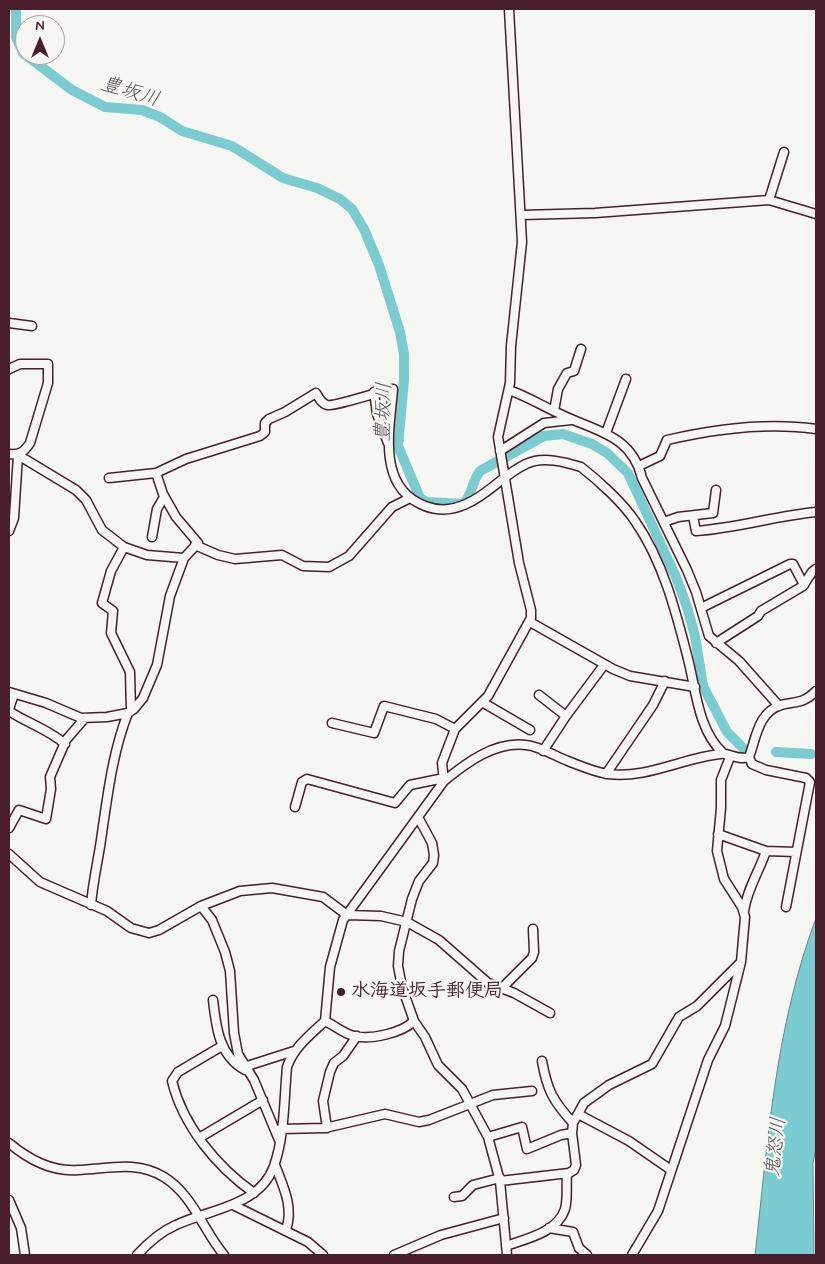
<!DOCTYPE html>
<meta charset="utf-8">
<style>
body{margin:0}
#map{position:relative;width:825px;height:1264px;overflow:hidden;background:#f6f6f2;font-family:Mynerve,sans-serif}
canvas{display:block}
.frame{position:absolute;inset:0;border:10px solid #4a1f2b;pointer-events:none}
.north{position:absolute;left:15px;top:15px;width:50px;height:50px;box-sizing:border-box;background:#f6f6f2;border:1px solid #b1a0a2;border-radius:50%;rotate:0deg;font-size:14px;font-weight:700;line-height:20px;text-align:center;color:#4a1f2b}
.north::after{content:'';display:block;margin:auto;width:18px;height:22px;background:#4a1f2b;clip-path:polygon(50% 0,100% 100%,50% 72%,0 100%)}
</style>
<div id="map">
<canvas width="825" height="1264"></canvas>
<div class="frame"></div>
<div class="north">N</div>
</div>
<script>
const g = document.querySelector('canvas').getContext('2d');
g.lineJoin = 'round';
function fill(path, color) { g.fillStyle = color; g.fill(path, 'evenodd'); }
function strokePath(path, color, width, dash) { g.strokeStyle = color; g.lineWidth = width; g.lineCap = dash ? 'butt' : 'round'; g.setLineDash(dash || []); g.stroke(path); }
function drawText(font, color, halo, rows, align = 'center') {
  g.font = font + ' Mynerve,"Klee One",sans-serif'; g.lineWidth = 4.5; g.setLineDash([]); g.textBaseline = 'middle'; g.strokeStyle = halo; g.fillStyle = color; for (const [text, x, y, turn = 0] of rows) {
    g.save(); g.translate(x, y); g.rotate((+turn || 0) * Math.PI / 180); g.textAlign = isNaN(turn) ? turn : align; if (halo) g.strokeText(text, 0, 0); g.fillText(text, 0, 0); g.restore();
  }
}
const water = new Path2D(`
 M816,918V1148L813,1163L814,1255H755C768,1140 775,1028 816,918Z`);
fill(water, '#7bccd1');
strokePath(water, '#67878f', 1);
strokePath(new Path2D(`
 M16,9V37L23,53L72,90L105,107L142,110L160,117L182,131L232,146L283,178L317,188L340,199L352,209L364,229L379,265L400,332L404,354V380L398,446L420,498L427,502L463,504C472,496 472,481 480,471L544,436L563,434L592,444L607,453L628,473L676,577L687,607L695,636L703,686L727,732L743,748
 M776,752L811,754`), '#7bccd1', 10);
const minor = new Path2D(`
 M769,200L784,152
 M521,215L595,213L769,200L816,214
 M9,323L32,326
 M9,369L20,364H48V383L30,443C24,452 20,455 9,454
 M509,390C526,396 541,405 558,413C593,431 631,433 642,478L687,570L696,592L709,636L739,661L779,706
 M374,392L377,414L388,443
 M554,411L558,389L567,373L574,371L581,349
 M606,433L626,379
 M500,451L544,423L571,420
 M639,466L660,456L667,440C714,429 767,422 816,429
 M109,478L156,473L186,459L260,436L265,432V423L269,419L285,412L316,393C319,398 321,403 327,405C334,407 380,391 393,389C390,429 376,487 425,506C438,511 453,510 466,504C488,495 504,474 526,464C543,456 565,462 581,467C599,481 623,503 635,521C663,561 676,612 688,659C696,690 698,730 723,753
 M693,516L696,531C737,528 775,516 816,512
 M664,522L678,517L713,513L716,490
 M9,531L14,518L18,455L76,490L86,500L102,530L124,547
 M152,537L157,509L164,497
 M195,545L218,555L235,559L282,555L303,566L329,567L349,556L392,507L410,498
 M701,608L790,564H793L804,585
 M530,622L613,669L630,676L695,687
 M716,643L758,616L761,611L803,586L812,572L816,569
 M9,692L46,703L81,718L107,717L128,713L134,709L143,698L157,665L170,596L184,558
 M539,695L566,716L543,751
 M482,702L530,730
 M9,709L14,694
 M9,711C27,723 48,729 65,744
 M131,711L130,672L111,633L113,611L102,603L111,571L124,547L147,555L184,558L198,543L176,517L163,494L156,473
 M566,716L604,665
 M332,723L374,733L384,706L436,719L455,729
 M749,757L752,764L766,770L806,778L810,782L786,907
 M606,774L653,705L665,681
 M444,781L442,763L455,729L488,696L531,618V610L519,563L498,437L510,383L511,346L522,242L509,9
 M295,807L302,782L307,779L395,803L410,785L444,778
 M418,817L432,843L434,855L433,863L419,881L412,899L399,951L398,966L402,987L414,1021L425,1037L438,1065L462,1089L488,1137L500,1181L507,1255
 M9,828L19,810L46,819L51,789L50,777L66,740L85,718
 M718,834L766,851L796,852
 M9,854L40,882L107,911L131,928L149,933L159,930L201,906L240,891L272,888L323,897L347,915L381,916L407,922L439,940L488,983L514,993L550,1013
 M91,905C93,880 99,857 102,833C108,792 113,751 128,713
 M201,906L212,920L225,952L230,971L234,1033L238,1054L254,1080L279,1140
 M744,911C747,889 759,872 766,851
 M502,988L532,958L534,952L533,929
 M213,1000C216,1027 219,1056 245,1070
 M325,1021C334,1025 344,1034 354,1036C371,1040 402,1033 414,1021
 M222,1046L178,1072L172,1081C183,1126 217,1167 254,1193
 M542,1061C547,1090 553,1101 573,1123
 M244,1067L294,1051
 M578,1114L629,1141L671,1170
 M327,1128L323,1101L330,1072L334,1063L343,1056L357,1036
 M281,1129L325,1128L385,1114L419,1122L429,1120L493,1095L532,1091
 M488,1137L522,1127L527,1149L561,1135L572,1133
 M199,1138L263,1100
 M9,1143C28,1159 52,1172 78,1170C108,1169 136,1160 164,1177C193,1195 203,1230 224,1255
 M275,1165C283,1186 294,1207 286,1230
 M500,1181L569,1173L574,1170L576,1165L572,1133L573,1123L584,1103L609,1085L652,1064L679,1017L697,1006L740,963
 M454,1197L462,1196L473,1185L500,1178
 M9,1200L21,1228L25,1255
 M233,1205L308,1242L323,1255
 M549,1228L573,1232L579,1248L587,1255
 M506,1246C526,1239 558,1232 565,1209C568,1199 566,1184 567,1174
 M137,1255C147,1244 162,1231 176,1225C210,1209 260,1206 274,1166C285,1135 284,1098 287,1067C294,1047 310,1035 325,1021L330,967L343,920L444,781C466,763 495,741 526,745C539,746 555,756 568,761C581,766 594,772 608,774C646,779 683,758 720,754C730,752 736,761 749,757C756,739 758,712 781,705C797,701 803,704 816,691
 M394,1255L441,1235L504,1218
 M632,1255L658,1211L708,1060L725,1026L741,962L745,917L742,907L724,879L717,851L721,808V780L730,757`);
strokePath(minor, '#4a1f2b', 11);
strokePath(minor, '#f6f6f2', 8);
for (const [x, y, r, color] of [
 [341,992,5,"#4a1f2b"]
]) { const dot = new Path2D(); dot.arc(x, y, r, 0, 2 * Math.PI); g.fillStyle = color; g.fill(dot); strokePath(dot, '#f6f6f2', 2); }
drawText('bold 19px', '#4a1f2b', '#f6f6f2', [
 ["水海道坂手郵便局",351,992]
], 'left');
drawText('italic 20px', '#59535d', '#f6f6f2', [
 ["豊坂川",130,93,17],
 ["豊坂川",385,412,-88],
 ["鬼怒川",777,1147,-84]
]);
</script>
